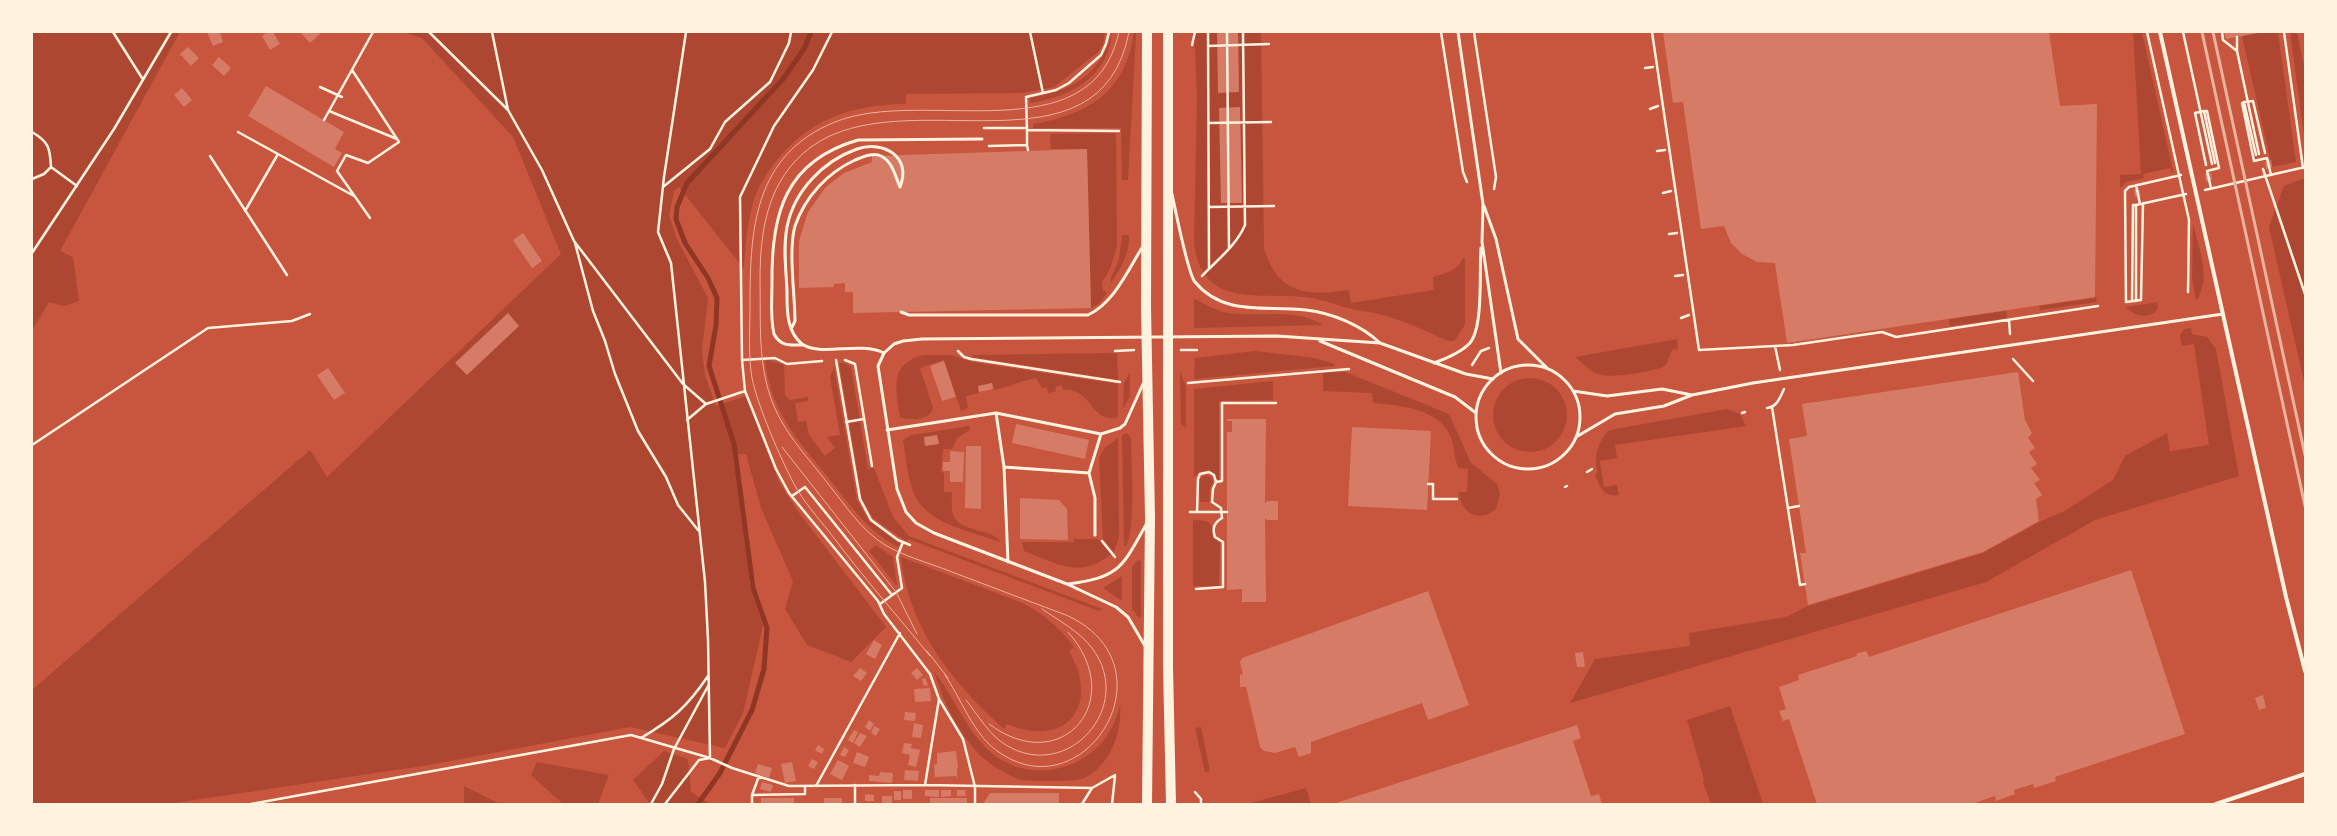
<!DOCTYPE html>
<style>
body{margin:0}
#map{position:relative;width:2337px;height:836px;overflow:hidden;background:#c8553d;font-family:"Nunito Sans",sans-serif}
canvas{display:block}
.frame{position:absolute;inset:0;border:33px solid #fff3e0;pointer-events:none}
</style>
<div id="map">
<canvas width="2337" height="836"></canvas>
<div class="frame"></div>
</div>
<script>
const g = document.querySelector('canvas').getContext('2d');
g.lineJoin = 'round';
function fill(path, color) { g.fillStyle = color; g.fill(path, 'evenodd'); }
function strokePath(path, color, width, dash) { g.strokeStyle = color; g.lineWidth = width; g.lineCap = dash ? 'butt' : 'round'; g.setLineDash(dash || []); g.stroke(path); }
fill(new Path2D(`
 M32,32H180L60,251L73,257L79,301L64,306L49,302L32,331Z
 M403,32H1105L1103,44L1098,52L1054,87L1023,93L906,94V104C850,105 808,119 773,165C765,176 756,190 753,203C747,224 745,247 744,269L679,187L674,191L669,216L677,239L708,298L702,350L705,375L716,406L746,396L779,482L797,510L886,627L851,662L807,645L785,609L793,581L761,508L746,454H733L750,587L763,626L743,713L725,748L630,727L429,765L168,804H32V690L310,450L327,477L561,254L513,137L422,38Z
 M1134,32H1137L1136,35L1128,180H1122L1121,128H1033V124C1088,115 1126,92 1134,32Z
 M1194,32H1261L1264,248C1278,295 1307,296 1349,290L1351,303L1434,290L1433,277C1445,274 1458,270 1463,258H1465V325L1454,341H1448C1428,332 1408,322 1386,316C1374,312 1360,311 1348,308C1336,305 1325,300 1312,298C1284,293 1240,301 1217,286C1201,275 1196,260 1194,242L1197,95Z
 M2133,32H2142L2173,171L2172,173L2170,168L2143,174L2144,178L2126,182L2120,188V175L2141,174Z
 M2261,32H2278L2296,162L2272,167L2242,36Z
 M2290,32H2297L2305,71V142Z
 M1112,33C1108,77 1070,97 1030,103V98C1071,91 1100,76 1112,33Z
 M1116,133L1117,246L1110,269L1102,282L1103,290L1107,293L1099,304L1091,308L1087,149H1051L1050,134Z
 M2305,178V386L2269,227L2284,186Z
 M2193,224C2199,249 2212,279 2196,301L2192,278Z
 M1122,235H1129C1130,253 1121,268 1111,283V278L1119,259Z
 M2095,295L2097,302L2040,310L2039,306L2095,298Z
 M1194,299C1203,303 1213,309 1223,312C1257,319 1292,306 1323,325L1194,328Z
 M2158,302L2157,310C2146,320 2135,316 2126,307Z
 M2006,311L2007,318L1950,326L1949,319Z
 M2191,328L2192,334L2207,337L2216,349L2239,476L2095,520L1986,582L1570,703L1595,659L1690,646L1689,633L1786,617L1808,606L1983,553L2041,521L2063,512L2113,480L2125,456L2167,433L2170,451L2209,445L2194,344L2182,346L2180,336L2184,329Z
 M1677,339L1678,349L1672,350L1666,365C1657,372 1611,378 1601,375C1591,373 1583,363 1575,357Z
 M1255,351L1315,358L1335,364L1334,366L1194,379L1195,358Z
 M1117,353L1118,380L972,357V355Z
 M924,355H952L972,362L1118,384V417C1090,425 1093,387 1063,390L1062,385L1055,387L1056,391L1048,393L1047,387L1042,388L1036,378C1020,381 1009,387 994,390L992,383L978,386L979,393L966,396L968,408L961,411L944,360L920,368L933,408C932,420 909,421 900,417C896,389 888,364 924,355Z
 M768,360L784,365L785,395L790,400L808,397V401L795,403L798,422L806,421L809,435L825,456L835,448L827,437L840,435L830,377L834,367L857,500L869,521L900,544L898,547C867,531 848,502 827,476C810,455 792,435 780,411C772,396 768,379 765,362Z
 M839,363H845L851,367L868,469L874,468L893,517L909,536L1102,609L1099,611L908,539L907,542L873,518L862,499Z
 M1180,372L1186,387V428L1181,424Z
 M1345,372L1449,414L1471,463L1497,484L1500,494L1496,509C1478,524 1462,513 1458,492H1467L1468,469L1459,468C1454,461 1455,447 1451,438C1441,409 1400,405 1373,403L1372,393L1323,391V373Z
 M1130,373V396L1123,409L1124,383Z
 M1493 415a37 37 0 1 1 74 0a37 37 0 1 1-74 0Z
 M1273,381V400L1219,401V479L1218,480L1210,471C1202,470 1199,472 1194,477V389Z
 M1727,409L1740,414L1746,426L1615,445L1617,458L1600,461L1604,487L1617,485L1619,495C1603,497 1600,487 1595,475L1598,472C1593,459 1598,439 1610,430Z
 M969,426L970,430L957,438L952,449H943L941,472L944,473V492H952C952,499 951,508 953,514C958,533 994,528 1000,542C971,531 924,524 913,491C907,475 906,457 903,440L912,435Z
 M1127,433L1131,438C1131,461 1136,529 1126,546H1124L1122,435Z
 M1118,438L1119,537L1114,552L1103,539L1099,458L1105,448Z
 M1206,475L1212,478L1213,482L1210,488L1209,502H1200L1199,479Z
 M1193,520L1207,521L1212,526L1213,538L1220,543L1219,586H1193Z
 M1074,539H1098L1111,554C1080,580 1056,563 1024,551L1022,542H1074Z
 M876,545L893,557L897,586L869,551Z
 M901,557L1020,602C1043,613 1059,627 1074,647L1069,651C1101,706 1066,749 1007,724L1004,729C953,684 908,627 901,557Z
 M1138,560L1141,561V616L1139,618L1132,609V567Z
 M1122,576V601L1103,588Z
 M934,671C961,706 974,756 1021,768C1039,772 1055,771 1072,764C1099,752 1113,733 1120,705C1122,732 1111,765 1084,778C1076,782 1026,782 1018,779C1004,773 984,761 975,750C956,728 942,699 934,671Z
 M1730,706L1763,804H1711L1703,783L1704,779L1687,720Z
 M1201,727L1210,771L1205,772L1195,728Z
 M664,751L688,759L691,792L710,804H650L633,780Z
 M537,762L609,775L598,804H563L531,775Z
 M464,786L500,804H464Z
 M1306,788L1311,804H1247Z`), '#ae4732');
strokePath(new Path2D(`
 M698,804L720,773L752,710L764,669L767,628L753,588L734,444L709,366L716,325L717,298L708,278L685,243L676,219L677,207L687,183L783,79L804,49L811,32`), '#8f3625', 5);
fill(new Path2D(`
 M207,32H220L223,42L213,46Z
 M268,32H273L280,44L270,50L262,36Z
 M300,32H318L320,34L310,43Z
 M1217,32H1238L1239,92L1218,93Z
 M1663,32H2049L2060,106L2097,104L2095,297L1787,343L1775,263L1757,262L1742,254L1731,243L1724,226L1701,229L1683,102L1673,103Z
 M2224,32H2258V33L2226,39Z
 M188,47L199,58L191,66L180,54Z
 M219,57L231,68L224,76L212,65Z
 M266,86L344,132L335,149L342,153L334,167L248,116Z
 M182,88L192,100L184,107L174,95Z
 M1240,107L1242,203H1221L1219,108Z
 M1087,149L1091,308L853,313V292H845V283L834,284V287L799,288V241L808,212L826,187L844,173L872,162V156Z
 M2271,160L2272,167L2266,169L2265,162Z
 M2211,173L2212,180L2206,182L2205,174Z
 M2139,188L2141,196L2135,197L2134,190Z
 M523,233L542,261L532,268L513,240Z
 M508,313L519,326L467,375L455,363Z
 M944,361L956,397L942,401L930,366Z
 M328,368L345,393L334,400L317,375Z
 M2018,372L2025,420L2032,433L2028,438L2035,448L2029,452L2037,464L2031,468L2040,480L2034,483L2042,495L2036,499L2039,521L1983,552L1808,605L1800,553H1806L1789,439L1807,436L1802,404Z
 M992,383L993,389L979,392L978,386Z
 M1227,419H1266L1265,503L1267,501H1278V520H1267L1265,518L1266,602H1242V589L1227,590V432H1232V421H1227Z
 M1016,424L1089,440L1085,459L1012,443Z
 M1352,427L1431,431L1427,510L1348,506Z
 M937,435L939,444L925,446L924,437Z
 M966,446H981V509L965,508Z
 M950,451L964,452L963,482H950V471H943V462H950Z
 M1020,498L1059,500L1067,509L1068,540L1020,539Z
 M2131,570L2185,734L2055,777L2056,781L2034,788L2033,784L2014,790L2015,794L1996,801L1995,796L1972,804H1817L1789,719L1783,721L1779,711L1786,709L1779,687L1799,680L1798,675L1857,656L1856,654L1866,651L1869,657Z
 M1428,591L1469,705L1428,720L1422,703L1311,742V753L1299,757L1295,747L1275,753L1264,751L1260,747L1246,687H1240V674L1243,675L1240,662L1242,658Z
 M874,640L882,645L875,659L866,654Z
 M1583,652L1585,667H1577L1575,653Z
 M860,668L867,673L861,681L853,676Z
 M917,668L923,675L917,680L911,673Z
 M925,678L928,685L924,686L922,679Z
 M930,688L931,701L915,702L914,689Z
 M2263,695L2266,708L2259,710L2255,698Z
 M905,712L916,713L915,721L904,720Z
 M869,720L874,724L870,731L865,727Z
 M914,723L923,725L921,738L912,737Z
 M1577,725L1581,738L1573,741L1591,796L1599,794L1602,804H1333Z
 M874,726L880,729L876,736L871,733Z
 M854,730L858,732L853,743L848,740Z
 M860,733L867,736L860,747L854,743Z
 M904,743L912,744L911,748L920,750L916,767L908,765L910,755L902,753Z
 M818,745L824,749L822,754L815,750Z
 M844,747L849,750L845,757L840,755Z
 M956,751L958,768H957V780L956,776L935,777L934,765L937,764V753Z
 M857,752L869,757L865,767L853,763Z
 M812,759L818,762L814,769L808,766Z
 M838,760L849,766L842,780L830,774Z
 M792,762L796,781L785,783L781,764Z
 M758,764L772,768L769,778L755,773Z
 M905,770L919,771L918,781L904,780Z
 M880,772L893,773L892,783L869,781V775L879,776Z
 M762,782L773,785L771,792L760,789Z
 M903,790H912V799H903Z
 M925,790H939V797L925,796Z
 M941,790H951V796L941,797Z
 M957,790H965L966,796H957Z
 M894,791H901V800H894Z
 M990,793H1059V803L983,804Z
 M865,794L874,795V801H865Z
 M882,796H892V804H882Z
 M761,798H794V804H761Z
 M824,798H842V804H824Z
 M930,798H967V804H930Z`), '#d67c66');
strokePath(new Path2D(`
 M113,32L142,78
 M429,32L508,110L542,170L574,241L683,384L706,404
 M492,32L508,110
 M832,32L813,70L774,126L740,197L742,360L745,391L776,469L789,493L878,601L884,614L930,674L939,699L963,739L975,787V804
 M1030,32L1043,93
 M1109,32L1106,44L1101,55L1069,83L1056,90L1026,97L1027,130L1119,131
 M1208,32L1209,268
 M1227,32L1229,248
 M1441,32L1463,172L1467,182
 M1474,32L1496,177L1494,189
 M1652,32L1699,350L1793,345L1882,332L1896,337L2098,306
 M2147,32L2189,220L2188,292
 M2183,32L2212,164
 M2222,32L2223,40L2237,51L2259,154
 M2284,32L2303,168
 M1192,45L1195,32
 M1208,46L1269,44
 M2237,51V37
 M1645,68L1653,67
 M352,70L399,142L368,163L346,155L337,171L370,218
 M320,87L342,97
 M2244,102L2242,103L2254,161L2267,158L2271,175
 M1650,109L1658,106
 M329,111L397,139
 M2204,111H2207L2219,168L2207,171L2211,188
 M324,120L373,32
 M1209,123L1271,122
 M984,128H1027
 M1027,130V145
 M32,132C49,142 50,148 51,167L44,174L32,179
 M238,132L354,196
 M989,146L1027,145L1028,150
 M1657,151L1665,150
 M2256,155L2244,102L2253,101L2265,153
 M210,156L287,275
 M2206,165L2195,113L2204,111L2215,163
 M51,167L77,186
 M2263,169L2305,294
 M2136,185L2140,204
 M663,187L710,149L725,122L770,82L789,43L791,32
 M2205,190L2305,167
 M1663,193L1671,191
 M2143,203L2141,300L2126,302L2125,191L2129,187L2181,175
 M1209,207L1274,206
 M245,211L278,154
 M1669,234L1677,233
 M575,243L593,311L605,341L615,374L638,431L666,477L678,505L698,530
 M32,253L114,129L171,32
 M1202,276C1217,260 1236,246 1245,225L1243,32
 M1675,276L1683,275
 M2132,301L2133,205H2136
 M2136,301V205L2186,194
 M1681,318L1689,315
 M2009,320L2010,334
 M1775,346L1780,370
 M1181,350H1197
 M958,351L964,357L971,359L1120,382
 M1115,351L1134,350
 M2013,359L2033,381
 M742,360L775,358L787,364L822,361
 M836,360L860,499L871,520L898,540L910,545
 M845,360L855,364L872,466
 M1472,365L1481,351L1489,348
 M1188,383L1349,369
 M1772,407L1800,585L1805,584
 M1767,408C1777,407 1780,398 1784,389
 M1742,413L1745,412
 M687,420L706,404L745,391
 M846,422L864,419
 M32,445L208,328L292,321L310,314
 M1587,472L1592,469
 M1428,484H1433V499H1457
 M1565,487L1567,486
 M792,496L805,487L892,595
 M1788,508L1799,506
 M1190,512H1227
 M1197,512L1198,479L1200,474L1209,472L1214,475L1216,482
 M1102,541L1115,557
 M1196,589L1223,587V542L1215,537C1212,528 1214,523 1222,518L1221,508L1212,502L1213,489L1216,482L1222,481V403H1276
 M880,604L902,588L897,557L903,542
 M641,738C673,719 687,707 708,676
 M855,785V804
 M925,785L939,699
 M816,786L900,633
 M1195,792L1201,799V804
 M752,795L805,794V786
 M251,804L631,735L710,758L732,768L789,786L925,785L1092,788L1115,775
 M651,804L662,784L674,749L708,686
 M665,804L699,760L710,758L708,640L705,582L671,263L658,232L664,177L686,32
 M752,804V795L759,776
 M1082,804L1092,788
 M1112,804L1115,776`), '#fff3e0', 2.5);
strokePath(new Path2D(`
 M1458,32L1483,204L1482,242L1501,373
 M1172,194C1175,208 1188,274 1195,282C1224,317 1266,305 1306,310C1332,313 1361,325 1380,343
 M1484,206L1496,239L1518,339L1547,368
 M901,312L909,315H1088C1114,303 1128,270 1143,246
 M792,327L795,321C795,295 788,250 795,226C805,197 827,173 855,160C863,157 873,152 881,156C893,162 895,176 900,187
 M1320,341L1455,397L1476,413
 M803,345C790,345 781,347 774,334C770,317 772,300 772,283C771,214 785,161 858,140L982,139
 M884,353C859,341 820,357 802,344C786,331 787,309 787,291C786,270 783,247 787,227C794,191 823,161 857,149C884,140 912,157 900,187
 M1434,363C1445,359 1460,353 1469,344C1484,329 1479,270 1481,248
 M1476 417a52 52 0 1 1 104 0a52 52 0 1 1-104 0Z
 M1573,391L1607,396L1662,389L1692,395
 M996,413L1004,467
 M887,430L996,413L1101,434
 M1576,437L1615,414L1664,406L1692,395L1753,383L2223,314
 M1089,473L1095,498V535
 M1008,562L1004,467L1089,473L1101,434L1120,428L1125,424L1143,384
 M1068,584C1121,577 1122,567 1147,523
 M1145,646L1128,617L1116,607L1067,584L934,533L916,523L906,512L897,489L878,366L884,353L894,344L903,341L922,339L1277,336L1380,343L1466,374L1493,379`), '#fff3e0', 3);
strokePath(new Path2D(`
 M2160,32L2286,597L2305,671
 M2216,804L2305,774`), '#fff3e0', 4);
strokePath(new Path2D(`
 M1147,32L1146,307L1150,518L1147,804
 M1168,32V666L1171,804`), '#fff3e0', 10);
strokePath(new Path2D(`
 M782,447L896,592L917,634
 M927,651L948,678
 M930,656C897,615 862,576 831,534C818,518 804,502 794,484C780,457 758,407 752,378C748,355 750,330 750,306C750,231 753,155 835,122C923,86 1092,157 1119,32
 M945,675C960,697 971,728 991,746C1080,822 1180,666 1066,615C1026,600 986,585 947,570C926,562 904,556 885,545C861,530 846,506 829,485C814,465 796,446 783,424C756,379 761,330 760,280C760,229 768,179 811,147C905,78 1100,184 1129,32
 M966,700C978,715 989,735 1006,745C1068,783 1136,706 1092,648C1080,632 1058,620 1042,609
 M989,724C1062,779 1129,700 1068,632`), '#e9b49f', 1);
strokePath(new Path2D(`
 M2202,32L2305,506
 M2213,32L2305,455`), '#e9b49f', 3);
</script>
